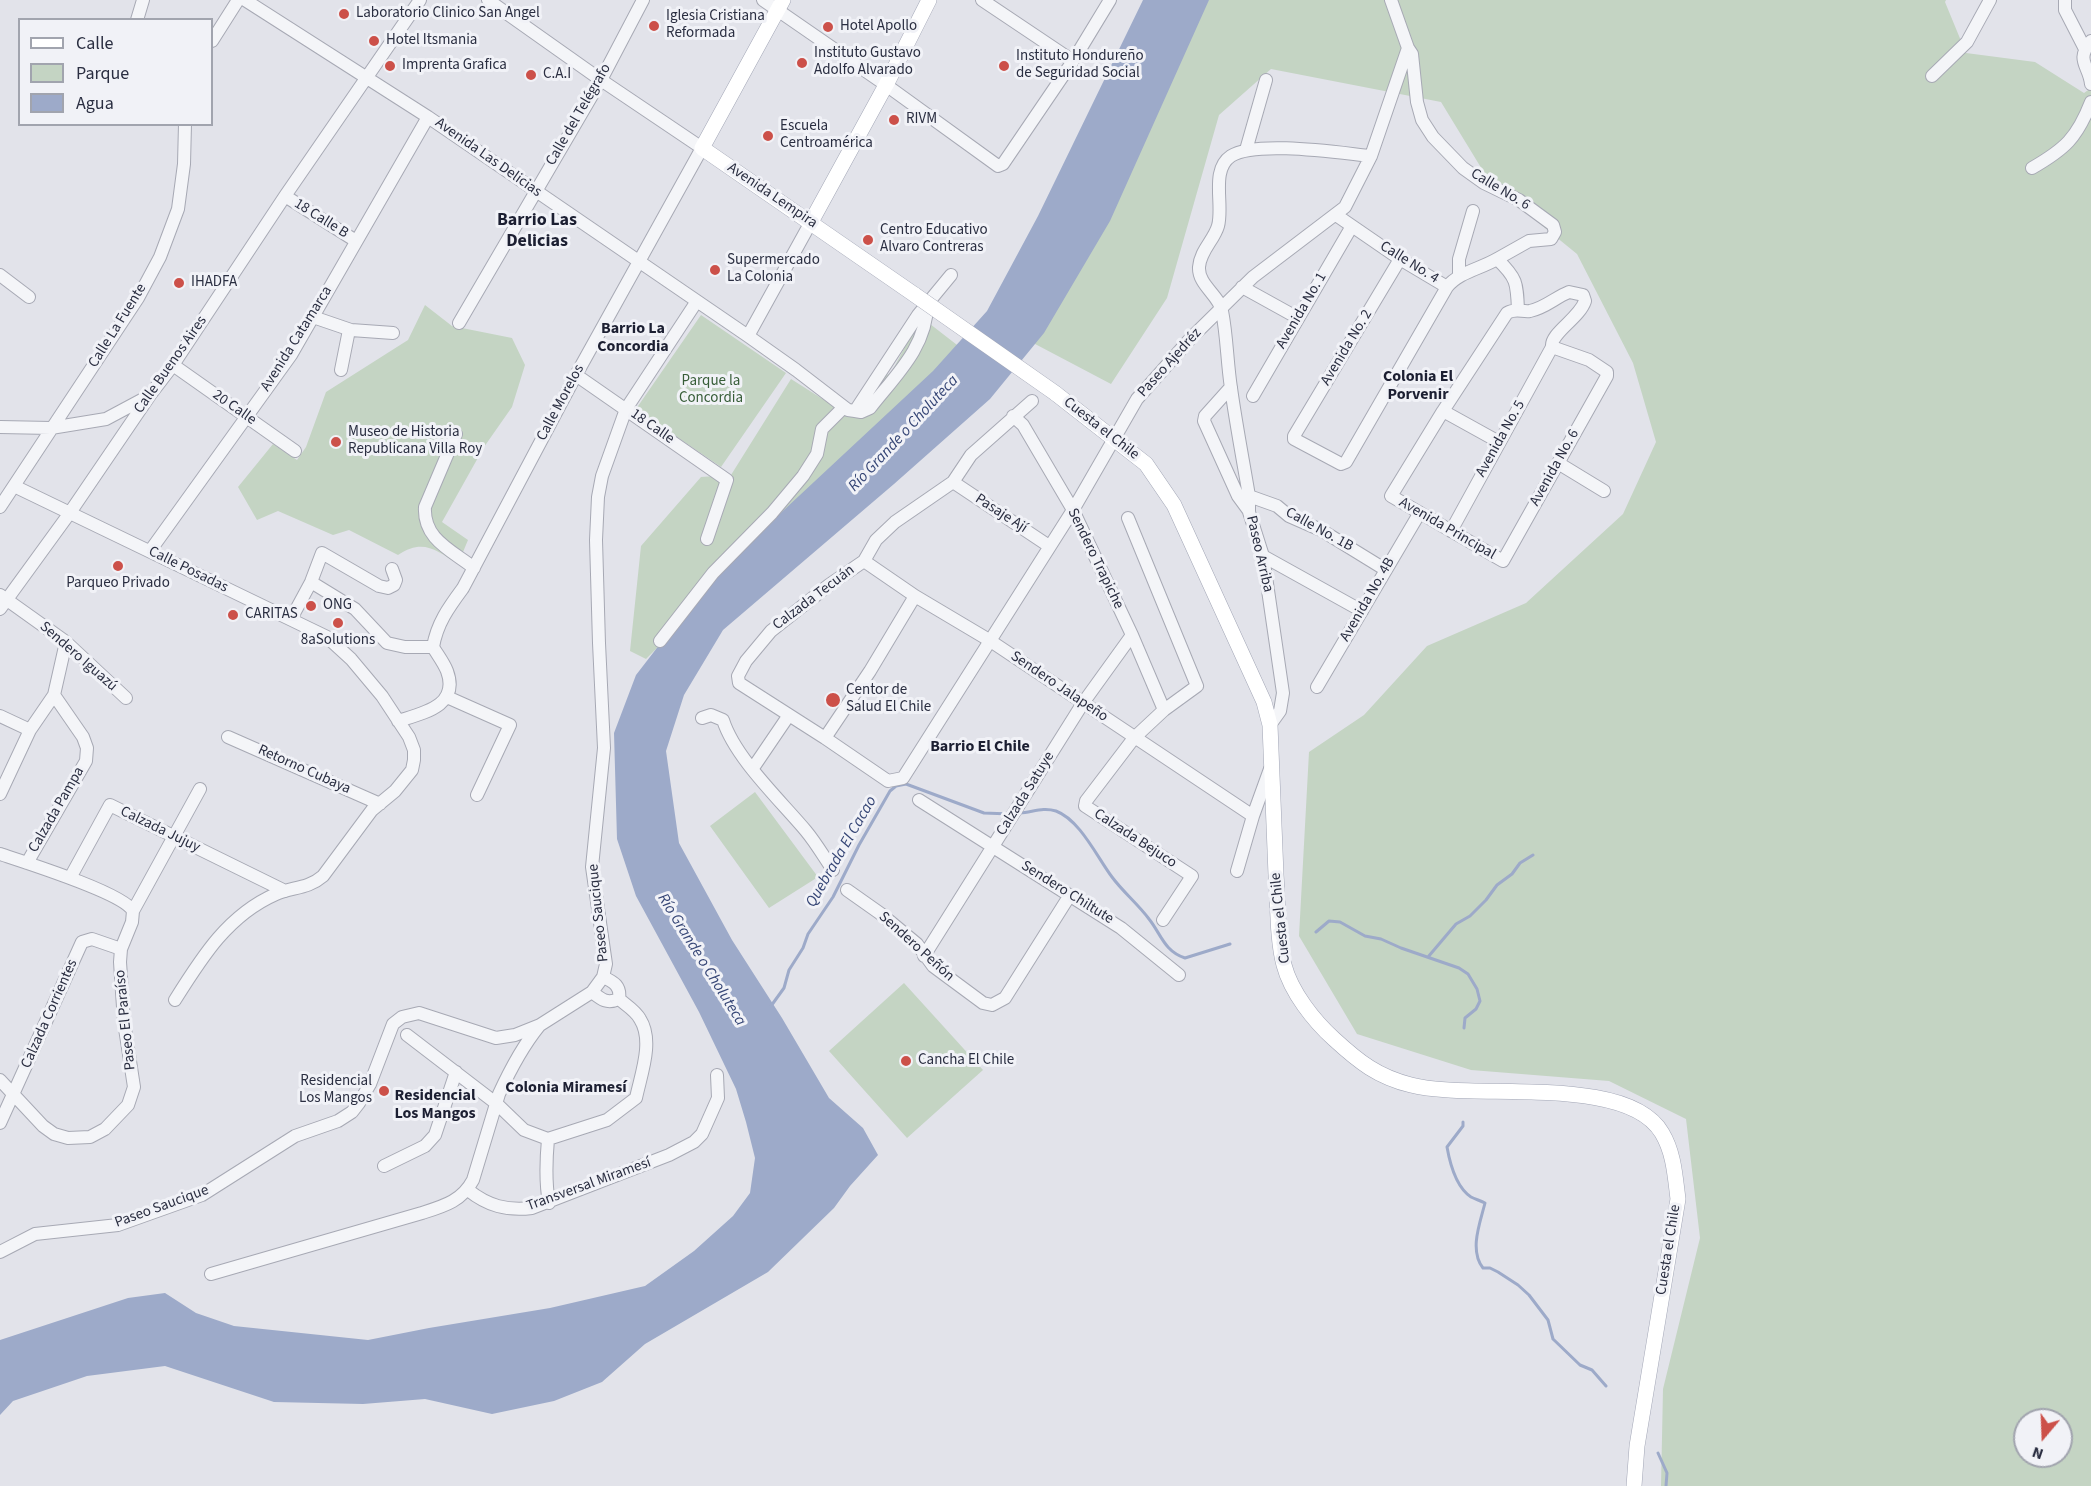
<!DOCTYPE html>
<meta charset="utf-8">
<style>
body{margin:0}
#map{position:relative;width:2091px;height:1486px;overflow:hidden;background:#e2e3ea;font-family:"Source Sans 3",sans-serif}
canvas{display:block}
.legend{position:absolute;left:18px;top:18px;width:195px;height:108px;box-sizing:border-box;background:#f1f2f7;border:2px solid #a1a4ae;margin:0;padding:8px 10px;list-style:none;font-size:18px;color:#2a2e41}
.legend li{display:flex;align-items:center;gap:12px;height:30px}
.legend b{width:30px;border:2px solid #a1a4ae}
.north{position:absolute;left:2013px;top:1408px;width:60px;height:60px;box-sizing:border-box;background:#f1f2f7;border:2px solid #a1a4ae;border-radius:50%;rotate:199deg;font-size:16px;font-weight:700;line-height:24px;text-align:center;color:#2a2e41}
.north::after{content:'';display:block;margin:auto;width:21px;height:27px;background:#cc5049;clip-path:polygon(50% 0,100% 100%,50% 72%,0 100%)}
</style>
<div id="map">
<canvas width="2091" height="1486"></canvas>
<ul class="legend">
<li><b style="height:8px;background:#fff"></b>Calle</li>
<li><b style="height:16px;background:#c4d4c3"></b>Parque</li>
<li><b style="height:16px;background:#9daac9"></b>Agua</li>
</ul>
<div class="north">N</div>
</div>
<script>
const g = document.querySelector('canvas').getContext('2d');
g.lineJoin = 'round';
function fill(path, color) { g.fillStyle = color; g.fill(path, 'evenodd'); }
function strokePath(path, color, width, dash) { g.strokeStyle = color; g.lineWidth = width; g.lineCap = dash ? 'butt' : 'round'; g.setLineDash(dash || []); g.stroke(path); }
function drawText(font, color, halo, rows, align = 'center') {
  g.font = font + ' "Source Sans 3",sans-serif'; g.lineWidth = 6; g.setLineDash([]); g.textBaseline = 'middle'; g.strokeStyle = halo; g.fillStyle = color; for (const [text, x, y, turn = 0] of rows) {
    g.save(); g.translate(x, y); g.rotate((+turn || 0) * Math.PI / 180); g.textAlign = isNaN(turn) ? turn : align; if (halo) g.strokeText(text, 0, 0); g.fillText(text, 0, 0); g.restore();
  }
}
fill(new Path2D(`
 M1175,0H1946L1945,2L1966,53L2035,62L2084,93L2091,88V1486H1661L1663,1389L1700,1238L1686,1119L1609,1081L1471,1070L1357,1034L1299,936L1309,752L1364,715L1427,646L1526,603L1623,514L1656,442L1633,363L1577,254L1491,184L1441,102L1271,69L1219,115L1167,298L1111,384L1018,335ZM2025,1420H2061V1456H2025Z
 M425,305L452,326L512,338L525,365L512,407L484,447L442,522L468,540L458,564C436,550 423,538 398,555L349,530L333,535L278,511L257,520L238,487L273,444L297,460L306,447L326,392L408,340Z
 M701,315L786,373L721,467L636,409Z
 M921,317L970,355L769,536L646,659L630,651L641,546L701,477L731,475L791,379L840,410L856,404L874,381L891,373Z
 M755,792L818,877L769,908L710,826Z
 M904,983L983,1070L907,1138L829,1051Z`), '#c4d4c3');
fill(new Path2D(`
 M1143,0H1209L1110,221L1044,333L990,399L894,484L723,630L684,695L666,751L679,843L732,940L782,1018L829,1098L863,1128L878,1155L850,1186L834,1208L768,1272L645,1344L602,1382L554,1401L492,1414L425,1399L363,1404L274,1402L165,1366L87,1376L13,1401L0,1415V1340L128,1298L165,1293L196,1313L234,1326L368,1340L429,1328L550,1308L645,1286L694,1251L733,1216L750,1193L755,1158L746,1122L736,1089L699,1012L636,896L617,839L614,733L636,675L711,578L933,371L987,311L1038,216Z`), '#9daac9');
strokePath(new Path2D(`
 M1020,813C1033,812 1043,807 1056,811C1080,820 1097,857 1112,877C1123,892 1138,904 1149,919C1161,934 1164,951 1185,958L1230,944
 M1316,932L1329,921L1340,922L1365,936L1381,939L1401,948L1459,968L1468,974L1477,989L1480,1001L1476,1009L1465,1018L1464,1028
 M1428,957L1456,924L1470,916L1486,900L1497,885L1512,874L1520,863L1533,855
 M771,1006L784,988L789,970L803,948L808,934L833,897L859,845L890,791L896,786L906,784L984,813L1010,814
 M1463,1122V1126L1447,1147C1450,1164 1456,1187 1471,1197C1475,1199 1481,1201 1485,1203C1480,1223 1469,1250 1483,1268H1490L1498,1272L1518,1285L1529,1295L1548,1320L1553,1339L1580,1365L1592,1370L1606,1386
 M1658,1453L1667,1473L1666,1486`), '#9daac9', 3);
const minor = new Path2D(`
 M245,0L428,117L748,336L796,370L848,410L855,411L918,315L951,275
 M763,0L886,85L998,166L1003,164L1073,61L1110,0
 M982,0L1073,61
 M2065,0V10L2085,49
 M137,20L143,0
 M212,41L238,0
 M2091,41C2075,61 2089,65 2091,84
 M1408,48L1412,54L1417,102L1422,120L1433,137L1463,168L1484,183L1519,200L1553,225L1555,232L1551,239L1529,241L1497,259
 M1932,76L1967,42L1990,0
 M1246,150L1266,80
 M2032,168C2065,149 2077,138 2091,102
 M285,196L356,241
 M1336,215L1400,259L1447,287C1459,272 1480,269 1497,259C1517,278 1517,283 1518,310
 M1400,259L1294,436V439L1341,464L1346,462L1447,287
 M0,275L29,297
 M1459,276V259L1473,211
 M1242,287L1298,318
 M1569,292L1583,295L1585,301C1579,319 1550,333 1552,347L1589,360L1607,372V376L1503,561L1391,496L1443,411L1507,313C1515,308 1522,312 1530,311C1545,308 1556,297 1569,292Z
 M313,317L351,330L393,333
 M459,323L601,80L643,0
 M748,336L811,222
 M173,365L295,451
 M341,370L349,330
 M576,375L727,480L707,539
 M1231,387L1205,416L1204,421L1238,496L1249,511
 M1253,396L1352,226
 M1032,401L971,455L953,482L895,522L876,540L864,561L829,585L771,631L746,661L738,676L739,683L825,738L888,781L903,778L1073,510L1137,399L1191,338L1253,277L1345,207L1371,156L1408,48L1391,0
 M855,411L861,412L870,408C894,377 927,347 927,305
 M1443,411L1499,442
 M1013,416L1023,425L1073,510L1132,635L1164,710
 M0,427L51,428L106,419L149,396
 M456,434L425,507C423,539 451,550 474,568
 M1558,463L1604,491
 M953,482L1049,546
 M14,486L327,637L351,659L382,696L409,737L414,750V760L412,770L395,791L372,810L323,876C308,889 292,887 276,894C228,915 202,957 175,1000
 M1249,496L1277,506L1289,516L1321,530L1386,570
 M0,507L138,298L160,257L178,209L184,164L185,124
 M1128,518L1197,686L1164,710L1134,738L1086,801L1085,806L1192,876L1163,920
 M1451,531L1552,347
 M150,551L291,355L428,117
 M1263,556L1362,611
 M864,561L915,596L989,640L1253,816
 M311,582L355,609L387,643L405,647H433
 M0,595L66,642L126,698
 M0,609L69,514L150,395L173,365L285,196L420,0
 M291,619L311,582L322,553L379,586L388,588L394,585L396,580L392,569
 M660,641L713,573L772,513L803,476L817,454L822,429L844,407
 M1317,687L1419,514
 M447,697L510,725L477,795
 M0,716L30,730
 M702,718L711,715L723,720C735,758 781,801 806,831C816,843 824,857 833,870
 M398,721C423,713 460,706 447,671C444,663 437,654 433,647C437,623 449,607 463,588L576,375L702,148L601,80L488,0
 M1270,725L1280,711L1283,693L1263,556L1249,512V496C1243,460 1236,424 1231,388C1227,362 1227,336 1222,311C1219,295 1198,285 1199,267C1200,251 1214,240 1218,226C1224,205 1210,170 1231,156C1256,140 1340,153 1371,156
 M228,737L380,804
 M825,738L870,671L915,596
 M753,768L789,715
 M0,794L30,730L54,695L66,642
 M919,800L1121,928L1179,975
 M0,854C24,862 123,893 133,911
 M27,863L86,761L87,748L83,737L54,695
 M1237,871L1253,816L1270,769
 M70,878L110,805L285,891
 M847,890L881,914L917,944L933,966L983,1003L992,1005L1005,998L1070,895
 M924,956L1083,703L1132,635
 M603,977C614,982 621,986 619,999
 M407,1035L497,1104L524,1130L548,1139L607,1120L636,1098C641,1074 654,1041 640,1019C636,1011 626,1005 619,999C607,1004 602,1000 592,992
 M0,1080L43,1126L54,1134L68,1138L90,1137L105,1129L128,1105L134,1087L124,1022L120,962L121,949L132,922L133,911L200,789
 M0,1123L82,942L92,939L121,949
 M548,1139C546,1161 545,1181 549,1203
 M384,1166L425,1146L435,1135L456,1072
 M468,1190C488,1206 507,1211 532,1208L669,1155L694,1142L702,1134L718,1098L717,1075
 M0,1252L35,1234L118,1225L202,1195L295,1136L338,1121L352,1112L359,1103L370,1084L393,1024L402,1017L419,1013L496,1038L515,1035L540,1025L592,992L603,977L606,964L592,867L604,748L599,643L596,540L598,497L602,476L626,409L697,301
 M211,1274L422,1213C444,1206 462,1201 473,1180L499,1094C510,1070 522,1047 539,1026`);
const major = new Path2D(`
 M783,0L702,148L915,295
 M811,222L886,85L929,0
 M1055,393L1146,464L1174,505L1264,702L1270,725C1272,775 1274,825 1276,875C1278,902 1277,940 1284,965C1291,992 1314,1021 1334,1039C1359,1062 1378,1077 1411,1085C1472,1101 1627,1073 1662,1133C1674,1153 1675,1176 1678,1199L1637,1446L1634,1486`);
strokePath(minor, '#a7a9b4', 14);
strokePath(major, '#a1a5b5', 16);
strokePath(minor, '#f4f5f8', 12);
strokePath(major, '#fff', 15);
const majorBridge = new Path2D(`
 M915,295L1055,393`);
strokePath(majorBridge, '#a1a5b5', 16, []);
strokePath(majorBridge, '#fff', 15);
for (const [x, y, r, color] of [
 [344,14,6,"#cc5049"],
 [654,26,6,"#cc5049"],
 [828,27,6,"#cc5049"],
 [374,41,6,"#cc5049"],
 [802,63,6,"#cc5049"],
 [390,66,6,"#cc5049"],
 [1004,66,6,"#cc5049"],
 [531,75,6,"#cc5049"],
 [894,120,6,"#cc5049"],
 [768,136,6,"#cc5049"],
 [868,240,6,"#cc5049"],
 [715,270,6,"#cc5049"],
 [179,283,6,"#cc5049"],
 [336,442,6,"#cc5049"],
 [118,566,6,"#cc5049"],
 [311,606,6,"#cc5049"],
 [233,615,6,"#cc5049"],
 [338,623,6,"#cc5049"],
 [833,700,8,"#cc5049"],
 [906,1061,6,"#cc5049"],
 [384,1091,6,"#cc5049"]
]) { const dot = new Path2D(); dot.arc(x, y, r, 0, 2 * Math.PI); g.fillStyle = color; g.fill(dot); strokePath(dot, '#f1f2f7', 2); }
drawText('15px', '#2a2e41', '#f1f2f7', [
 ["Laboratorio Clinico San Angel",356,14],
 ["Iglesia Cristiana",666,17],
 ["Reformada",666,34],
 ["Hotel Apollo",840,27],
 ["Hotel Itsmania",386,41],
 ["Instituto Gustavo",814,54],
 ["Adolfo Alvarado",814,71],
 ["Instituto Hondureño",1016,57],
 ["de Seguridad Social",1016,74],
 ["Imprenta Grafica",402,66],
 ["C.A.I",543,75],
 ["RIVM",906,120],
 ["Escuela",780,127],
 ["Centroamérica",780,144],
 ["Centro Educativo",880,231],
 ["Alvaro Contreras",880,248],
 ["Supermercado",727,261],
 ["La Colonia",727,278],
 ["IHADFA",191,283],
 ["Museo de Historia",348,433],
 ["Republicana Villa Roy",348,450],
 ["Parqueo Privado",118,584,"center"],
 ["ONG",323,606],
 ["CARITAS",245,615],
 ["8aSolutions",338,641,"center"],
 ["Centor de",846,691],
 ["Salud El Chile",846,708],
 ["Cancha El Chile",918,1061],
 ["Residencial",372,1082,"right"],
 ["Los Mangos",372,1099,"right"]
], 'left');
drawText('15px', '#2a2e41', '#f1f2f7', [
 ["Calle del Telégrafo",579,115,-60],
 ["Avenida Las Delicias",488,158,35],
 ["Calle No. 6",1500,190,31],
 ["Avenida Lempira",772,196,34],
 ["18 Calle B",321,219,32],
 ["Calle No. 4",1409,263,32],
 ["Avenida No. 1",1302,311,-60],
 ["Calle La Fuente",118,326,-58],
 ["Avenida Catamarca",297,339,-58],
 ["Avenida No. 2",1347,348,-59],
 ["Paseo Ajedréz",1170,363,-48],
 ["Calle Buenos Aires",171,365,-55],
 ["Calle Morelos",561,403,-62],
 ["20 Calle",234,408,35],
 ["18 Calle",652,427,35],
 ["Cuesta el Chile",1101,429,38],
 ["Avenida No. 5",1501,439,-61],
 ["Avenida No. 6",1555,468,-61],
 ["Pasaje Ají",1001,514,33],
 ["Avenida Principal",1447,529,30],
 ["Calle No. 1B",1319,530,29],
 ["Paseo Arriba",1259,554,77],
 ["Sendero Trapiche",1095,559,64],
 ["Calle Posadas",188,570,26],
 ["Calzada Tecuán",814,598,-37],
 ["Avenida No. 4B",1368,600,-60],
 ["Sendero Iguazú",78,657,41],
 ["Sendero Jalapeño",1059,687,34],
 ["Retorno Cubaya",304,770,24],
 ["Calzada Satuye",1026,794,-58],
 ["Calzada Pampa",57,810,-60],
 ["Calzada Jujuy",160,830,26],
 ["Calzada Bejuco",1135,839,33],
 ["Sendero Chiltute",1067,893,32],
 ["Paseo Saucique",599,913,-96],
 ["Cuesta el Chile",1281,918,-96],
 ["Sendero Peñón",916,947,42],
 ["Calzada Corrientes",50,1014,-66],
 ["Paseo El Paraíso",126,1020,-96],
 ["Transversal Miramesí",589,1185,-20],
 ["Paseo Saucique",162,1207,-20],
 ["Cuesta el Chile",1669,1250,-81]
]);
drawText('15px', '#375d38', '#f1f2f7', [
 ["Parque la",711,382],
 ["Concordia",711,399]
]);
drawText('bold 16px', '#1c1f32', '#f1f2f7', [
 ["Barrio La",633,329],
 ["Concordia",633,347],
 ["Colonia El",1418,377],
 ["Porvenir",1418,395],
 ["Barrio El Chile",980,747],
 ["Colonia Miramesí",566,1088],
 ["Residencial",435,1096],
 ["Los Mangos",435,1114]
]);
drawText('italic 16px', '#354575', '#f1f2f7', [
 ["Río Grande o Choluteca",904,434,-47],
 ["Quebrada El Cacao",842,852,-60],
 ["Río Grande o Choluteca",701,960,58]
]);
drawText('bold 18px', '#1c1f32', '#f1f2f7', [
 ["Barrio Las",537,221],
 ["Delicias",537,242]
]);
</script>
